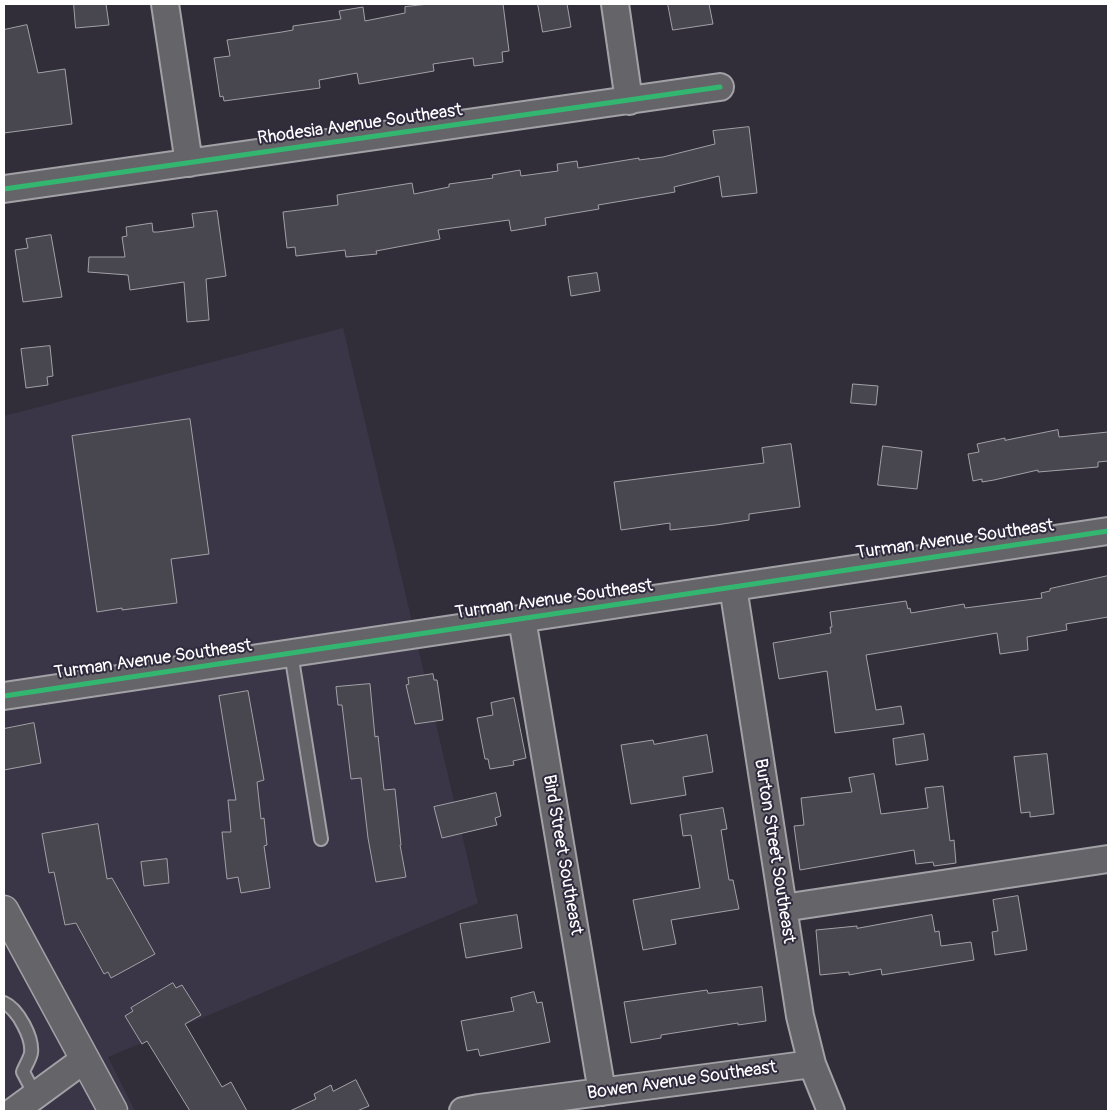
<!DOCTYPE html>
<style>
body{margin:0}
#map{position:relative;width:1112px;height:1115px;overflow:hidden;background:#312e39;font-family:Pangolin,sans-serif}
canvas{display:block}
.frame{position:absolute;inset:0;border:5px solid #fff;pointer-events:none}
</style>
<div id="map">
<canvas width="1112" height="1115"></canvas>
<div class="frame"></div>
</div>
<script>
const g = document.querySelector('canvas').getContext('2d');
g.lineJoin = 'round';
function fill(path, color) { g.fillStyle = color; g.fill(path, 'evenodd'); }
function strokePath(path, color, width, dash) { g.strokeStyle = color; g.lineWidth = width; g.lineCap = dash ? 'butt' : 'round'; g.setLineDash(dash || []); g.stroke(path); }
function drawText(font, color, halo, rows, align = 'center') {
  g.font = font + ' Pangolin,sans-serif'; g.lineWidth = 4; g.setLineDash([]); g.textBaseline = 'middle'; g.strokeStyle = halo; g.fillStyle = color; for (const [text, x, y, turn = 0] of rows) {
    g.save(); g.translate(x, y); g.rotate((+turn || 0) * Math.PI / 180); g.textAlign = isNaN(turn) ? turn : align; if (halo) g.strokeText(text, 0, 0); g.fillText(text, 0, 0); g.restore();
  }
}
fill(new Path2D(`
 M343,328L478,903L108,1057L135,1111H4V416Z`), '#3b3647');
const building = new Path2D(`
 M74,4H106L109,25L76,28Z
 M429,4H503L509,51L502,52L503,62L474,66L473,58L433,64L434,71L359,84L357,73L319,80L320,88L224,101L223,96L220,97L214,58L230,56L227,40L282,32L293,30V26L341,19L339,11L363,7L365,21L405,13V7Z
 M538,4H567L571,27L543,32Z
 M668,4H709L713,24L673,30Z
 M27,25L38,73L65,69L72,124L4,133V30Z
 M749,127L757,193L722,197L719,176L674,187L675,192L598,205L599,209L545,218L546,225L511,231L509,220L438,230L440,239L376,251L377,254L346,257L345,250L296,256L295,247L287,248L283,212L338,205L337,195L412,183L414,194L449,187V184L493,178L492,175L520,170L521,176L558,171L557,164L577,161L578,168L639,158V160L663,157L715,144L713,131Z
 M217,211L226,276L206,279L209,320L187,322L184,282L130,290L128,275L88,272L89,257H125L122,237L127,236L126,227L152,223L153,232H158L194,227L192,214Z
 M51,235L62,297L23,302L15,250L28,248L26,239Z
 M597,273L600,291L571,296L568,277Z
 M50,346L53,376L47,377L48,385L26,388L21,349Z
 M853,384L878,386L876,405L851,403Z
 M190,419L209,554L171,559L177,603L122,610V608L97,612L72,436Z
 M1058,430L1059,437L1108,432V461L1098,462V467L1038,472V470L994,480L982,482V479L973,481L968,454L979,452L977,444L1005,438V440Z
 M791,444L800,507L749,514V520L716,525L670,530V523L621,530L614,482L764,463L762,448Z
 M883,446L922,451L917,489L878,485Z
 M1108,576V617L1066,624L1067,630L1027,637L1028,650L1000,654L997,633L866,655L876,710L901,706L904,724L835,733L827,671L779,679L773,643L831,633L830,627H832L830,612L906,601L908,609L910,608L911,613L964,604L965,608L1042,598L1041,593L1050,591V589Z
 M433,674L434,680H437L443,720L415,724L406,685L409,684L408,678Z
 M370,684L375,737L378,736L384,790L395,789L401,845H400L406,877L376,882L368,838L361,778L351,779L342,705H338L336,687Z
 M248,691L264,780L257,782L261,819L264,818L267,845L264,846L270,888L241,893L238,877L227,879L222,832H231L228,800H236L219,696Z
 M514,698L526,758L513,761L514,765L490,769L488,759H485L477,718L493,715L491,703Z
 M34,723L41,763L4,770V729Z
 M924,734L928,760L896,765L893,739Z
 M707,735L713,772L683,777L686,795L631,804L621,745L653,740L654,744Z
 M1047,754L1054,814L1030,817V812L1021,813L1014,757Z
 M874,774L881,814L928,808L925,788L943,786L950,841L954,840L956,863L934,866L933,862L916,864L914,850L800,870L794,826L804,825L801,798L852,792L849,778Z
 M496,793L501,816L495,818L497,825L442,838L434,807Z
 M723,808L727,829L721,830L729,880H733L739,909L671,920L676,944L643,950L633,900L700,888L691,835L683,836L680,815Z
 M98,824L107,879L112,878L155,954L111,978L108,972L104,974L76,923L65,925L54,872L49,873L42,834Z
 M167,859L169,883L144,886L141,862Z
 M1018,896L1027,950L995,955L992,932L998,931L993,900Z
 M517,915L522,948L466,958L460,924Z
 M932,915L935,932L939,931L941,946L971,942L974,960L882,975L881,969L849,975V972L820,975L816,930L857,926V928Z
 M173,983L176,988L182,985L201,1015L185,1024L222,1087L231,1082L247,1111H190L147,1041L142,1044L125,1016L133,1011L131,1008Z
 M762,987L766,1021L738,1025V1023L661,1035V1038L631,1043L624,1002L707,990L708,993Z
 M534,992L537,1003L542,1002L550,1042L480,1056L478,1049L467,1051L461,1021L514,1011L511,998Z
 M356,1080L369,1106L357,1111H290L316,1099L314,1094L331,1085L333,1091Z`);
fill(building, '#48464e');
strokePath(building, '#a2a1a6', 1);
const service = new Path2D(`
 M291,653L321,839
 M4,1003C18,1009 33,1038 31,1053C30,1059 25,1066 23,1072L35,1095`);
const minor = new Path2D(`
 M165,4L189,163
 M615,4L629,101
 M4,189L720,87
 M733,587L800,1016L812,1064L831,1111
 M522,619L602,1092
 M4,696L1108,531
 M783,908L1108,859
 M14,1111L85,1059
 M463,1111L479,1108L812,1064`);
const secondary = new Path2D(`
 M4,910L113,1111`);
strokePath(service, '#a2a1a6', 16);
strokePath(minor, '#a2a1a6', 30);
strokePath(secondary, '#a2a1a6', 31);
strokePath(service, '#656469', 12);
strokePath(minor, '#656469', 26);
strokePath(secondary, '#656469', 28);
strokePath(new Path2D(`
 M4,189L720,87
 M4,696L1108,531`), '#33b770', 5);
drawText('18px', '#fff', '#2f2a3d', [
 ["Rhodesia Avenue Southeast",360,125,-8],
 ["Turman Avenue Southeast",955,540,-8],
 ["Turman Avenue Southeast",554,600,-8],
 ["Turman Avenue Southeast",153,660,-8],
 ["Burton Street Southeast",774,851,81],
 ["Bird Street Southeast",562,855,80],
 ["Bowen Avenue Southeast",682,1081,-8]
]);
</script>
